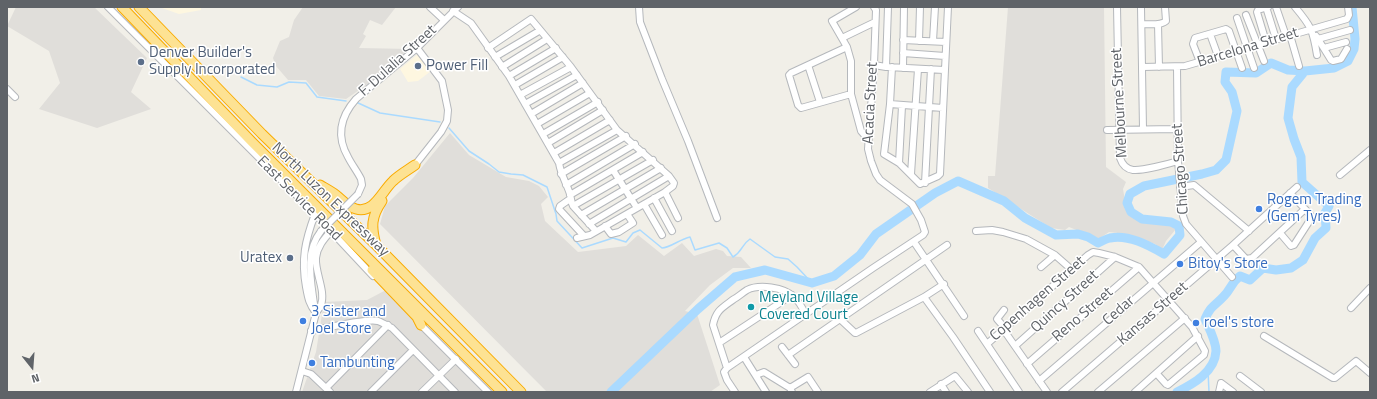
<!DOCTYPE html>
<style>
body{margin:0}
#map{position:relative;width:1377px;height:399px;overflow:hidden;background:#f1efe8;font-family:"Titillium Web",sans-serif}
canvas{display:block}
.frame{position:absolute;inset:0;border:8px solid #5f6368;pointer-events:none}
.north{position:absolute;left:12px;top:347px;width:40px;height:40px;-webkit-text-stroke:3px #fff;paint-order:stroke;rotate:163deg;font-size:11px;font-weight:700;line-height:16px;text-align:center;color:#5f6368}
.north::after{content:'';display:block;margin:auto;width:14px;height:18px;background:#5f6368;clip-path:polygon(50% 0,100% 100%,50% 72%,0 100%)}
</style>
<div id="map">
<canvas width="1377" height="399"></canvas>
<div class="frame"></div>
<div class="north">N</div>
</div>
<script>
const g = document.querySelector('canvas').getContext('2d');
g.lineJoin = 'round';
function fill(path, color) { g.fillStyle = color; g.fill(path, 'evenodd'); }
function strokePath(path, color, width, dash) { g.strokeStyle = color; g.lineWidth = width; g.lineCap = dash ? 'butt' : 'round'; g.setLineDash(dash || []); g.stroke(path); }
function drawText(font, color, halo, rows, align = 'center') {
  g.font = font + ' "Titillium Web",sans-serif'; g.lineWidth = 3; g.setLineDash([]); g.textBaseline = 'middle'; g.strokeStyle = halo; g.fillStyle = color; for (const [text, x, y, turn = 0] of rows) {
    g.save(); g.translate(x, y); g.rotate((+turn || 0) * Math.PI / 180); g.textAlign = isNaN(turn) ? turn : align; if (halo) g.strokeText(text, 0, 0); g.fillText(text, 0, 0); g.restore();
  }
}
fill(new Path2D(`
 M159,7H201V10L179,14Z
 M418,54L431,71L418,81L408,82L400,69Z`), '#fef7e0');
fill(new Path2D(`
 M16,7H94L147,58L131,92L151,109L97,128L39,109L60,83L49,51L7,26Z
 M303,7H396L382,25L370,20L363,34L366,36L359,48L411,49L371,82L346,99L319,96L306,80H288L276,66L273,58L280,41L289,37L294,20Z
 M1008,7H1104L1106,167L1126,182L1123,189L1125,201L1131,215L1140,220L1152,223L1164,224L1174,226L1176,229L1166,241L1162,250L1155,244L1125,234L1109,232L1100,238H1096L1069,227L1065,230L1051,228L988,188V176H995Z
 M450,133L469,155L506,177L529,181L539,186L548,197L541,204L545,221L578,252L626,246L638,235L664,256L682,243L694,256L716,249L723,251L727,256L741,257L751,268H733L710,285L685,311L697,314L720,385L710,392H547L380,224L385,206L413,178Z
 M386,290L485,392H302L316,352L324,302L367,300Z`), '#e0deda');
strokePath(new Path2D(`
 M241,77L257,85L277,87L289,82L306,83L317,97L346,101
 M356,102L380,113L440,122
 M449,128L469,151L489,164L499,172L511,174L523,175L547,187L556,214L557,221L582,248L613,238L626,242L633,233L640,230L662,248C670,248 680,239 690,237L695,250L719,243L727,248L733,257C743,251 741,245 750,239L775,257L788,259L797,267L812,283
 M1208,371L1209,392`), '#aadaff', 1.5);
strokePath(new Path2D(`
 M611,392L698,309L735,277L765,270L812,283L834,276L860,255L876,234L935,193L958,181L1004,201L1025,218L1056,235L1078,234L1088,237L1098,243C1102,241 1106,239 1110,238C1128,234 1148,245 1164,254L1180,235L1179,226L1171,222L1142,219L1131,212L1127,203L1130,194L1144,186L1202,174L1216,170L1226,160L1237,111L1232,92L1225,82L1226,72L1256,73L1271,63L1288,70L1305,71L1334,68L1348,61L1354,49L1355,39L1352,7
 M1177,392C1193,384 1215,372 1216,351C1216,341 1209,328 1205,319C1211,305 1215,306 1224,296C1231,289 1231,283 1240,276L1250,280L1263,268L1276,270L1291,268L1303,260L1315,238L1326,228L1325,213L1329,206L1302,182L1301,157L1294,139L1288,118L1292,87L1305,71`), '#aadaff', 9);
const minor = new Path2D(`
 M108,7L315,214L373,276
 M430,7L444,20
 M639,7L640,22L662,79L688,141L717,218
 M856,7L832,21L847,47L851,61V94L861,131L868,139
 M1117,7L1120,158C1122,164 1126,169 1133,170C1142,171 1168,164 1178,161
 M1141,7L1143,129
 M1266,7L1276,39
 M1276,7L1286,36
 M1295,7C1311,26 1313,30 1317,55
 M453,11L471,23L509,76L559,163C561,175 566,182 570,194C571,198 571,202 573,206L596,231
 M1246,15L1264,61
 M1237,18L1254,68
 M1142,24C1149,24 1160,26 1166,21L1165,7
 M1158,24L1159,67
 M1210,34L1218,56
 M1290,35L1299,66
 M1316,36L1318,39L1350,30
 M842,38L875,22
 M1318,39L1331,60L1333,61L1341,59L1347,49
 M903,40L946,42
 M919,41L920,7
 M933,41L935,7
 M1266,42L1257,12L1258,10L1268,7
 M847,47L791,73L789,75L798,105L801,108L851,94
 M488,48L531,19L571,67L617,130L669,176L674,183L673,186L665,192L590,235L577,238
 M1324,48L1346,42
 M903,53L945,56
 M495,57L539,31
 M1200,62L1193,44L1195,38L1226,29L1229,31L1242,68
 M808,65L820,102
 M874,65L886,67L888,7
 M502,67L547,39
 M888,67L944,70
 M892,67L890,104L943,108
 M1143,67L1185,66L1347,19L1349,15L1348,7
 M1177,67L1178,161L1183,216L1186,224L1232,277
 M903,68L904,7
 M509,76L556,48
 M515,85L563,57
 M7,89L15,97
 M520,95L571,67
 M525,104L577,75
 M890,104L884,154L899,163L920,184L938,176L940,174L948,7
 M531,114L583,83
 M537,124L590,93
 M1107,130L1177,129
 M543,134L598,102
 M548,143L603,110
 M554,153L610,120
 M559,163L617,130
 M899,163L902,106
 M415,165L441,132L447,121L448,110L442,81L417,48
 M613,170L637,208
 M561,174L626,136
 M911,174L918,69
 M1340,175L1370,150
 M925,183L931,69
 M566,185L635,144
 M1180,187L1194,185L1249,231
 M665,192L678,218
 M358,194L362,185L361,179C357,171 352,165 348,157C336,136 340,117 356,99L417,48L458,7
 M570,195L643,152
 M654,198L672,231
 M570,199L560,206L559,209L584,236
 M644,204L662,235
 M573,206L653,160
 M315,214C305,241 301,259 306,287C308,298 309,304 316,313
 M581,215L661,168
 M589,224L669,176
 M605,226L611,234L619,232L633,223L627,214
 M976,231L992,230L1003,232L1026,239L1055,255L1071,269
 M1280,233L1291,246L1294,245L1312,217L1305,209
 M914,242L964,316
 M1233,245L1246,259L1252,258L1305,209L1290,193
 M1041,267L1055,255
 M924,297L953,337L990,392
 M1351,308L1370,288
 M1004,310L997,319L1004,327
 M315,312C312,284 303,254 321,231
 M840,319L855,333H856L924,297L944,284
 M419,323L488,392
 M1003,329L1047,392
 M311,331C326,328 366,318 378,321C383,323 388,326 392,328L455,392
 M978,331L1019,392
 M1264,336L1333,378H1335L1356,361L1370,373
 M719,343L792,295
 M987,344L1088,255L1093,252L1099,253L1115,257L1139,267L1192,327L1205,351L1204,355L1168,385L1166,384L1157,374
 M1015,346L1115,257
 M782,347L795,364
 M788,355L947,245
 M744,357L766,392
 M1027,364L1139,267
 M727,368L713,325C716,310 722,308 734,299C738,297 742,293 747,290C759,284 784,287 794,297C799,301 803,309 806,315
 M302,371L311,374L330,392
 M756,375L764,372L790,388L792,392
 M1240,376L1261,392
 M1039,381L1201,242
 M941,384L946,392
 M326,388L388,325
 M790,388L808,377L818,392
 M296,392L316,313C317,311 320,308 321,305C326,291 315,273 316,258C317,247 324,239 331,231
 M371,392L413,350
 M422,392L456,359
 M735,392L727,380L724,372L727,368L873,268L923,235L925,232L921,220L912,204L880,180L876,174L871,161L868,149L874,65L876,10L874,7
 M930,392L955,376L968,392
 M1062,392L1233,245L1297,187
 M1098,392L1185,318
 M1135,392L1198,336
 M1219,392L1221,383L1233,392`);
const highway = new Path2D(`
 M122,7L252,142L502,392
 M139,7L262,134L376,245L521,392
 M320,185C325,188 331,191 336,195C342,200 348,207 356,209C374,214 382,191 393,181C399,175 408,170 415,165
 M376,245C371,227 371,217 382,201
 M372,270L417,317L421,325`);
strokePath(minor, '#b5b8bc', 8);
strokePath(highway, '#f9ab00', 11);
strokePath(minor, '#fff', 6);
strokePath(highway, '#fde293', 9);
const minorBridge = new Path2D(`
 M321,231L358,194`);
strokePath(minorBridge, '#b5b8bc', 8, []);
strokePath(minorBridge, '#fff', 6);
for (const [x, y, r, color] of [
 [141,62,4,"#5c6f8a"],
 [418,66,4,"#5c6f8a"],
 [1259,209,4,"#3f7fe0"],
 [290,258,4,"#5c6f8a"],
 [1180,264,4,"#3f7fe0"],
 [751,307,4,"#0f9aa8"],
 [303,321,4,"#3f7fe0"],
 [1196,323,4,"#3f7fe0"],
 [312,363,4,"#3f7fe0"]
]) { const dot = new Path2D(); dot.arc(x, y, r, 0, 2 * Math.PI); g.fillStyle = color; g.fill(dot); strokePath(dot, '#fff', 1.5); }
drawText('15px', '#5f6368', '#fff', [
 ["Barcelona Street",1248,48,-17],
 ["F. Dulalia Street",398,61,-42],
 ["Acacia Street",871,103,-87],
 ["Melbourne Street",1120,103,-93],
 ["Chicago Street",1181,169,-94],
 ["East Service Road",299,199,45],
 ["North Luzon Expressway",330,200,44],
 ["Copenhagen Street",1038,299,-41],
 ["Quincy Street",1065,302,-42],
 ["Cedar",1119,311,-41],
 ["Kansas Street",1153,314,-41],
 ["Reno Street",1083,315,-41]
]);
drawText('15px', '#4e5e75', '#fff', [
 ["Denver Builder's",149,53],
 ["Supply Incorporated",149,70],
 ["Power Fill",426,66],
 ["Uratex",282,258,"right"]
], 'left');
drawText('15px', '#366cbe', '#fff', [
 ["Rogem Trading",1267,200],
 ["(Gem Tyres)",1267,217],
 ["Bitoy's Store",1188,264],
 ["3 Sister and",311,312],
 ["Joel Store",311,329],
 ["roel's store",1204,323],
 ["Tambunting",320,363]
], 'left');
drawText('15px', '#0d838f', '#fff', [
 ["Meyland Village",759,298],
 ["Covered Court",759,315]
], 'left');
</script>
